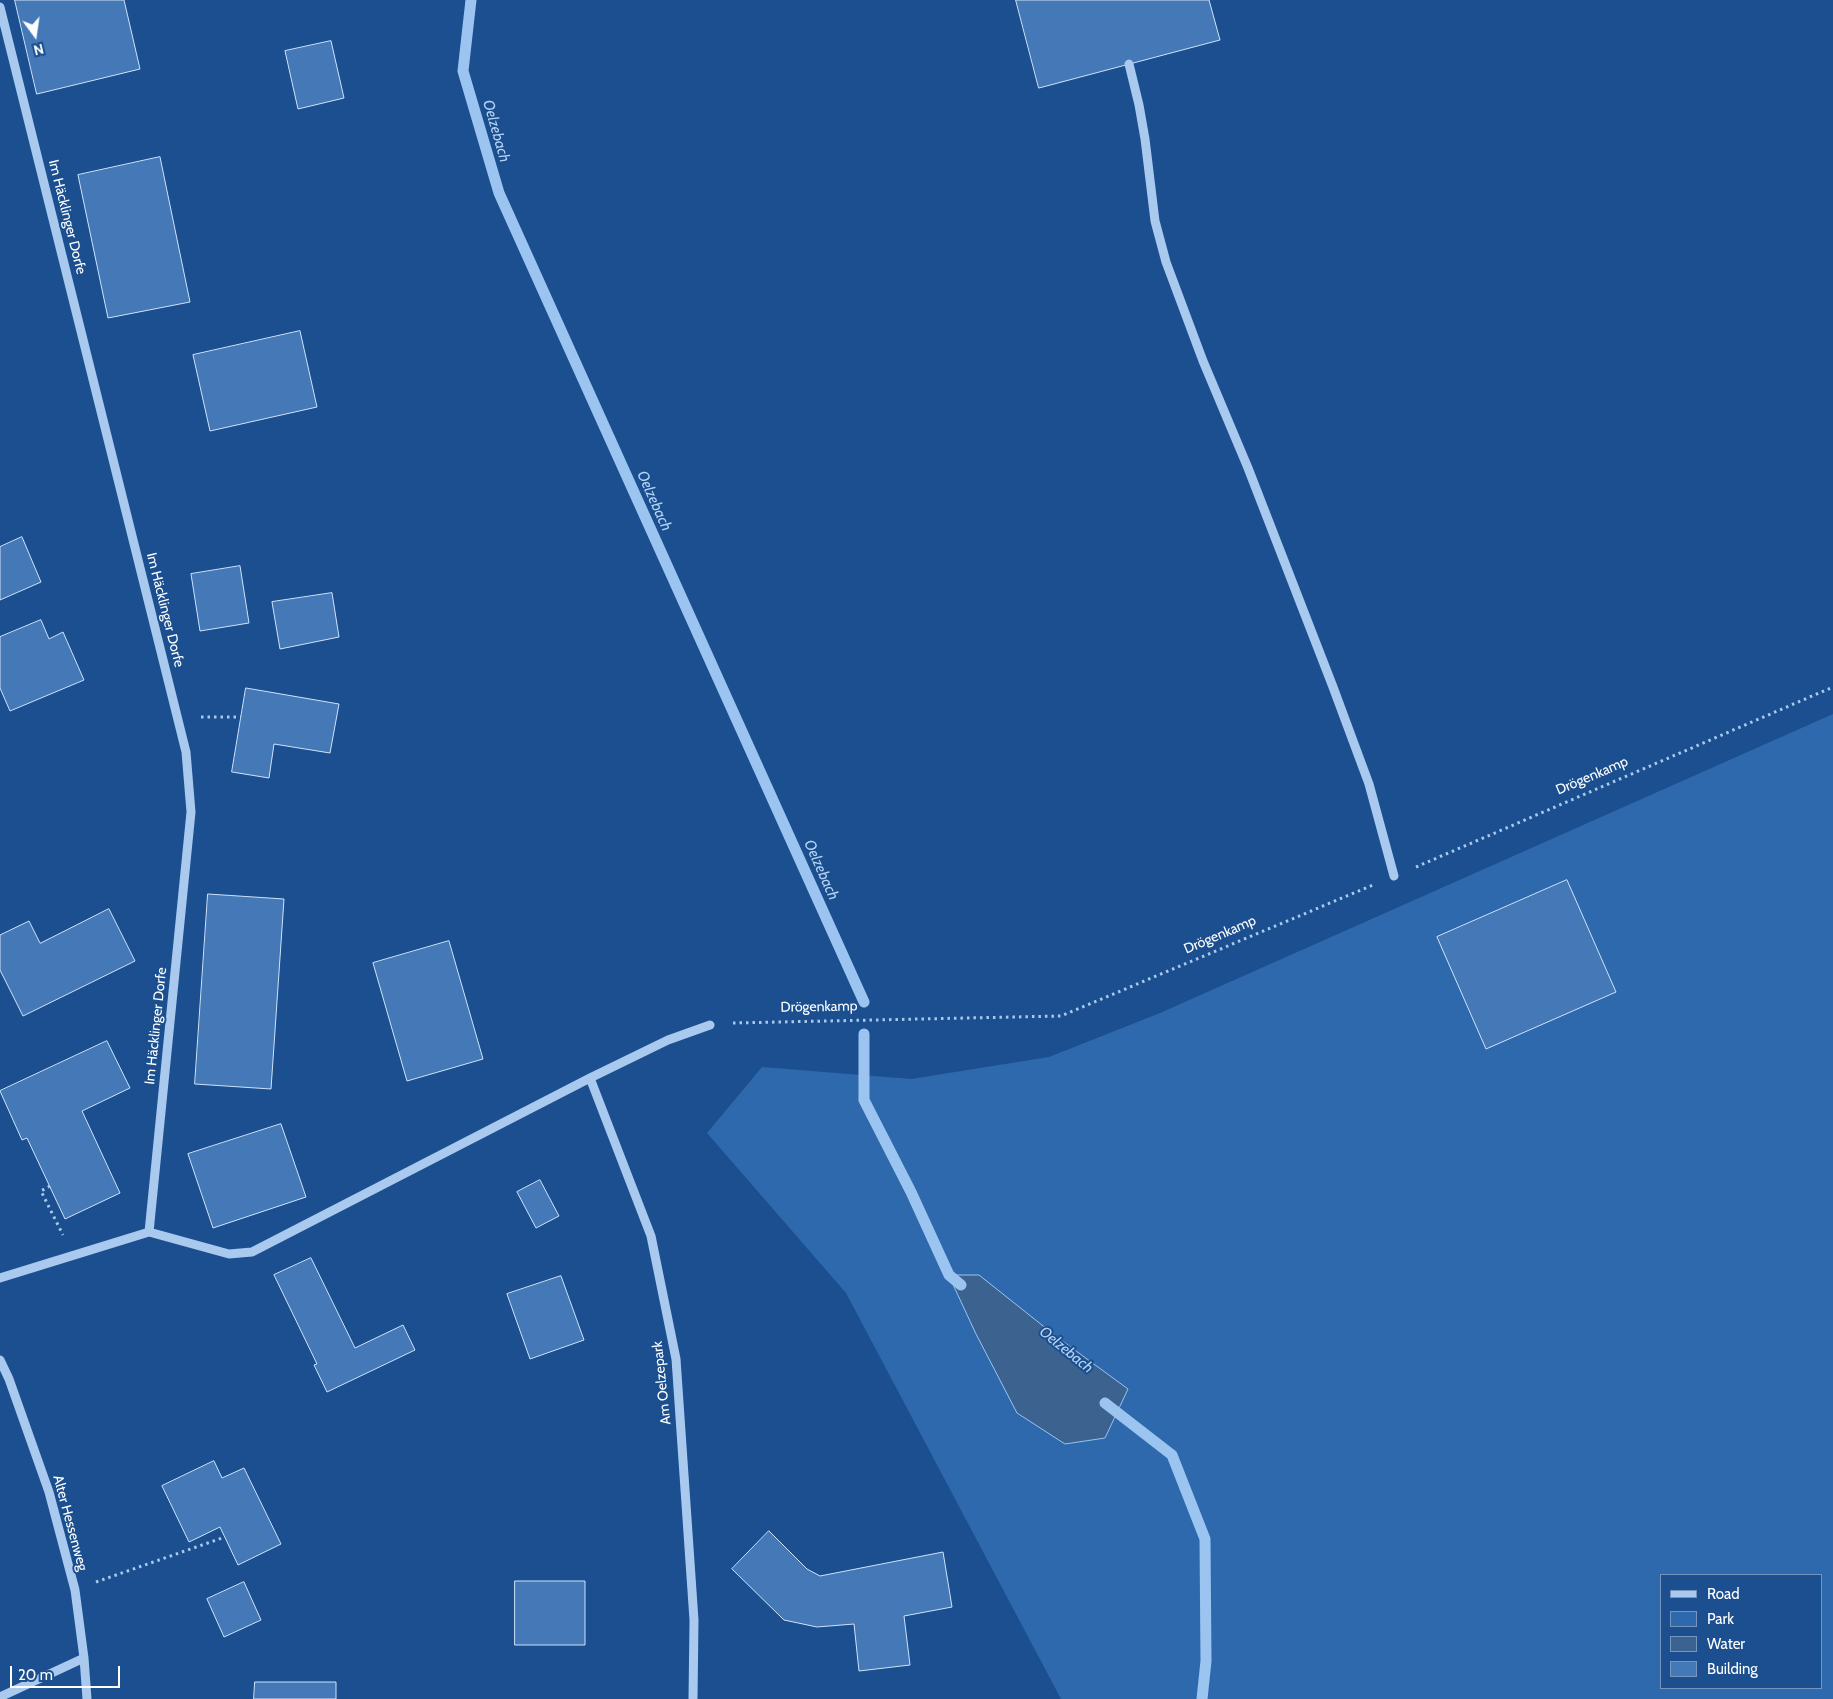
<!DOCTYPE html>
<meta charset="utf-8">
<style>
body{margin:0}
#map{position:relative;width:1833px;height:1699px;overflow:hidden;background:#1b4f8f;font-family:Cabin,sans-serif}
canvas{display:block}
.legend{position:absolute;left:1660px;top:1574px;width:162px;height:115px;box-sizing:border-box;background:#1b4f8f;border:1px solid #7695bc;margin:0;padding:6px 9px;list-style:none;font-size:15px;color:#fff}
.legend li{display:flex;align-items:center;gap:10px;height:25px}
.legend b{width:25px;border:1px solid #7695bc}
.north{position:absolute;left:10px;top:10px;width:50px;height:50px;-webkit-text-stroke:4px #1b4f8f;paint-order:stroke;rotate:166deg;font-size:14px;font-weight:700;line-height:20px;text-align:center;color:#fff}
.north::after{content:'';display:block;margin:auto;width:18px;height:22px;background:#fff;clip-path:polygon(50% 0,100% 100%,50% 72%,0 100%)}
.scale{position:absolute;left:10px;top:1666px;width:110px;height:22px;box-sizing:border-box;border:2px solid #fff;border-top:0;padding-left:6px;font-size:15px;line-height:18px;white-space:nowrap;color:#fff;-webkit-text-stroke:4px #1b4f8f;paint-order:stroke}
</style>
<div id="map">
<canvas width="1833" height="1699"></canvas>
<ul class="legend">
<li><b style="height:6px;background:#a9c9ee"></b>Road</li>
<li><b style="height:14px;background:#2e69ad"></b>Park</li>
<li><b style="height:14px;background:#3c6290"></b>Water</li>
<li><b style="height:14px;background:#4478b7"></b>Building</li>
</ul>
<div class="north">N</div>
<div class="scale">20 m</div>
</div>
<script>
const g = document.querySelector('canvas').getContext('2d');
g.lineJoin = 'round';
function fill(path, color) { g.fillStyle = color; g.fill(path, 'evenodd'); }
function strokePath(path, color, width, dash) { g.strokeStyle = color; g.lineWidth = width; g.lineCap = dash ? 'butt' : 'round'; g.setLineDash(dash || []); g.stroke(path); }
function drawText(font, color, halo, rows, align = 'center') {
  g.font = font + ' Cabin,sans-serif'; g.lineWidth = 4; g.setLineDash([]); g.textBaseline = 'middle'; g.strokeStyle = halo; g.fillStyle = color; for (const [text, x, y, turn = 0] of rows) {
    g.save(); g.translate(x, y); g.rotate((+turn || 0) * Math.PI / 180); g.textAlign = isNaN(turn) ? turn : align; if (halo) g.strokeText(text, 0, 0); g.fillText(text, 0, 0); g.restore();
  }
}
fill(new Path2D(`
 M1833,714V1699H1061L846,1293L707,1133L762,1067L911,1079L1049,1057L1160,1013ZM1057,1337L1128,1389L1105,1438L1065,1444ZM1662,1575H1822V1688H1662Z`), '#2e69ad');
const water = new Path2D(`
 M949,1275H979L1057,1337L1128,1389L1105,1438L1065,1444L1017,1413L976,1334Z`);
fill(water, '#3c6290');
strokePath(water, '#9cc4f0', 1);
strokePath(new Path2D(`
 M471,0L463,71L499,193L864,1002
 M864,1034V1100L911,1192L949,1275L961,1285
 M1105,1403L1172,1455L1205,1539L1206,1661L1202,1699`), '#9cc4f0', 11);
const building = new Path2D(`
 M15,0H124L140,69L37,94Z
 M1016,0H1209L1220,40L1039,88Z
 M331,41L344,98L298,109L285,51Z
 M160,157L190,302L108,318L78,175Z
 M300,331L317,407L210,431L193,355Z
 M22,537L41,582L0,600V547Z
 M240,566L249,623L200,631L191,574Z
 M332,593L339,637L280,649L272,602Z
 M41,620L49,639L63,632L84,680L10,711L0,688V637Z
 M246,688L339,704L330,753L274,744L269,778L232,772Z
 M1567,880L1616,992L1486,1049L1437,937Z
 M208,894L284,899L271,1089L195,1084Z
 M109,909L135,961L23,1016L0,970V935L29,921L40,943Z
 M449,941L483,1059L407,1081L373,963Z
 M107,1041L130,1088L82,1111L120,1193L65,1219L27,1138L22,1140L0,1091Z
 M281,1124L306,1197L213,1228L188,1154Z
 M540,1180L559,1216L536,1228L517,1192Z
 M311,1258L355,1348L403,1325L415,1350L327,1392L314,1365L317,1364L274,1275Z
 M561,1276L584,1340L530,1359L507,1294Z
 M214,1461L222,1478L244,1468L281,1544L238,1565L220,1527L189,1542L162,1486Z
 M769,1531L807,1569L820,1576L943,1552L952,1607L904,1616L910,1665L859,1671L854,1624L817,1627L784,1620L732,1569Z
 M515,1581H585V1645H515Z
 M244,1582L261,1620L224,1637L207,1599Z
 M255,1682H336V1699H254Z`);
fill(building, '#4478b7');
strokePath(building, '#cfe3fa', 1);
strokePath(new Path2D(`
 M201,717H241
 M1416,867L1833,687
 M733,1023L1061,1016L1373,885
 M50,1186L41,1191L63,1235
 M96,1582L225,1537`), '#a9c9ee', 3, [2.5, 4]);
strokePath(new Path2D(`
 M0,7L186,752L191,812L149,1232
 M1129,64L1139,105L1145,139L1155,221L1166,262L1203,361L1248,468L1333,687L1369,784L1394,876
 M590,1078L651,1236L676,1359L694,1620L693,1699
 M0,1278L149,1232L229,1254L252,1252L590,1078L668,1040L710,1025
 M0,1360L9,1379L49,1492L75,1590L84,1658L87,1699
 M0,1697L84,1658`), '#a9c9ee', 9);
drawText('14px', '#fff', '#1b4f8f', [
 ["Im Häcklinger Dorfe",67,217,76],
 ["Im Häcklinger Dorfe",165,610,76],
 ["Drögenkamp",1592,776,-23],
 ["Drögenkamp",1220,935,-23],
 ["Drögenkamp",819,1007,-1],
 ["Im Häcklinger Dorfe",156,1026,-84],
 ["Am Oelzepark",662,1383,-96],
 ["Alter Hessenweg",70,1523,75]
]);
drawText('italic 15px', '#b5d3f5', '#1b4f8f', [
 ["Oelzebach",496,131,74],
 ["Oelzebach",654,501,66],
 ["Oelzebach",821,870,66],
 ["Oelzebach",1066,1350,39]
]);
</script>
